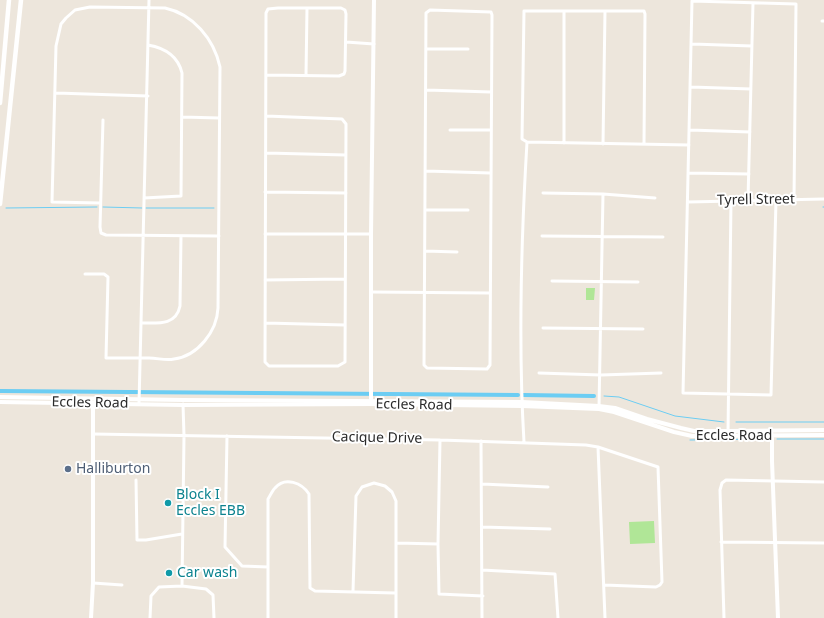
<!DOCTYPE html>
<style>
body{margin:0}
canvas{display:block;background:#ede6dc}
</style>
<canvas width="824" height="618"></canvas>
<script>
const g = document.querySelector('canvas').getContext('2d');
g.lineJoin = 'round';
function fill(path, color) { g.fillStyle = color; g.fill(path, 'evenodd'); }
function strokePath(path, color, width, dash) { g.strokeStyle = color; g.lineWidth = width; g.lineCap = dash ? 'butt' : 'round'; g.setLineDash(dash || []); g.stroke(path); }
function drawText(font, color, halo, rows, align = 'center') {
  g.font = font + ' "Noto Sans",sans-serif'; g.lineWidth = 4; g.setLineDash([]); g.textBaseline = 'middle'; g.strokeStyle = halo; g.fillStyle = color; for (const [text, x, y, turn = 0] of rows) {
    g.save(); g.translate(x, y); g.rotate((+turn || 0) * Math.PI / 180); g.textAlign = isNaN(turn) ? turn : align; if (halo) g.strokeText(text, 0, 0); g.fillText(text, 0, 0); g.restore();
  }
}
fill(new Path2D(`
 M586,288H595L594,300H586Z
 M654,521L655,543L630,544L629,522Z`), '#b0e697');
strokePath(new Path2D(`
 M103,207L142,208
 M823,207H824
 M6,208L97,207
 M146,208H214
 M604,396L619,397L675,416L724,422
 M736,422H824
 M777,439H824
 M690,440L765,439`), '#6ccdf3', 1);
strokePath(new Path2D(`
 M0,391L518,395
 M523,395L594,396`), '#6ccdf3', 4);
strokePath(new Path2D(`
 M430,10L491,12L492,15L490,365L487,369L427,368L424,365L426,13Z
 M822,21H824
 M346,42L374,44
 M692,44L752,46
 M426,49H468
 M306,75L307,8
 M691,87L751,89
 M426,90L491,92
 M56,93L148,96
 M266,116L342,119L346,124L345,362L338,366H269L265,362L266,13L268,9L278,8H341L345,10L346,14L345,71L344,74L339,76L266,75
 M182,117L219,118
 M103,120L100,227L101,233L106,235L219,236
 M450,130H491
 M690,130L750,132
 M564,143V11
 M603,144L605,11
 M644,144L645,14L644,11H524L522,139L527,142L689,145
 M266,153L346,155
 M426,171L490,173
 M689,173L749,174
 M265,192L346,193
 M543,193L603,194L655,198
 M144,198L181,196L182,73C178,56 165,48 148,45
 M748,200L753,3
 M776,200L771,395L683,393L692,1L796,4L794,200
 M688,202L824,199
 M425,210H468
 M265,234H371
 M542,236L663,237
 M425,251L457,252
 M85,274H104L108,277L106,358C120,358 135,358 149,358C158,358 166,361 174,359C198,356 217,331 218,308L220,67C214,39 193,14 165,8L90,7L75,10L66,18L61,24L56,46L52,202L100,203
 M265,280L344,279
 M552,281L638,282
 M372,292L489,293
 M141,323C157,323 176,326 180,306L181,236
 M265,323L345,325
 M543,328L643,329
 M539,373L601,375L661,373
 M139,404L149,0
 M599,407L603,194
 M728,433L731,201
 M93,434L440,440L586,445L598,447L658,467L662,582L660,585L656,587L604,585
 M227,436L225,547L242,566L268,567
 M440,440L438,544L439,594L483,596
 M481,441L482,618
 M524,442C518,342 521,242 527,142
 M598,447L605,618
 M136,480L137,540H146L182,534
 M482,484L548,487
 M482,527L550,529
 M721,542L824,543
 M397,543L438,544
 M482,570L555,574L558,618
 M93,583L122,585
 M182,586L184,436L183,404
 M353,591L356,496L362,487L374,483L385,486L392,492L396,501V618
 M150,618L151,596L159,587L182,586L206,589L213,595L214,618
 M268,618V499C270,496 272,491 275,488C285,476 302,483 309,494L310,588L315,591L395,593
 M724,618L720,490L722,483L726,480L824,482`), '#fff', 3);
strokePath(new Path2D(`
 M0,397L183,400L522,402L599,406L615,408L647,419L681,428L694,431H728L824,430
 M0,402L183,405L371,404L522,406L599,409L614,412L674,432L692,436L824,435
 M371,404V234L374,0
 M772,435V461L778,618
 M91,618L93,583V402`), '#fff', 4);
strokePath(new Path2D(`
 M0,103L9,0
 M0,204L21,0`), '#fff', 4.5);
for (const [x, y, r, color] of [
 [68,469,4,"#5c6f8a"],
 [168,503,4,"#0f9aa8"],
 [169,573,4,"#0f9aa8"]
]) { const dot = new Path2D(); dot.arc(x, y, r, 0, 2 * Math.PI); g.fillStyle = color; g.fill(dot); strokePath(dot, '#fff', 1.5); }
drawText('14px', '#2b2b2b', '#fff', [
 ["Tyrell Street",756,200,-1],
 ["Eccles Road",90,403,1],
 ["Eccles Road",414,405,1],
 ["Eccles Road",734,436],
 ["Cacique Drive",377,438,1]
]);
drawText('14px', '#4e5e75', '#fff', [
 ["Halliburton",76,469]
], 'left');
drawText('14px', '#0d838f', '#fff', [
 ["Block I",176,495],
 ["Eccles EBB",176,511],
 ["Car wash",177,573]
], 'left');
</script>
